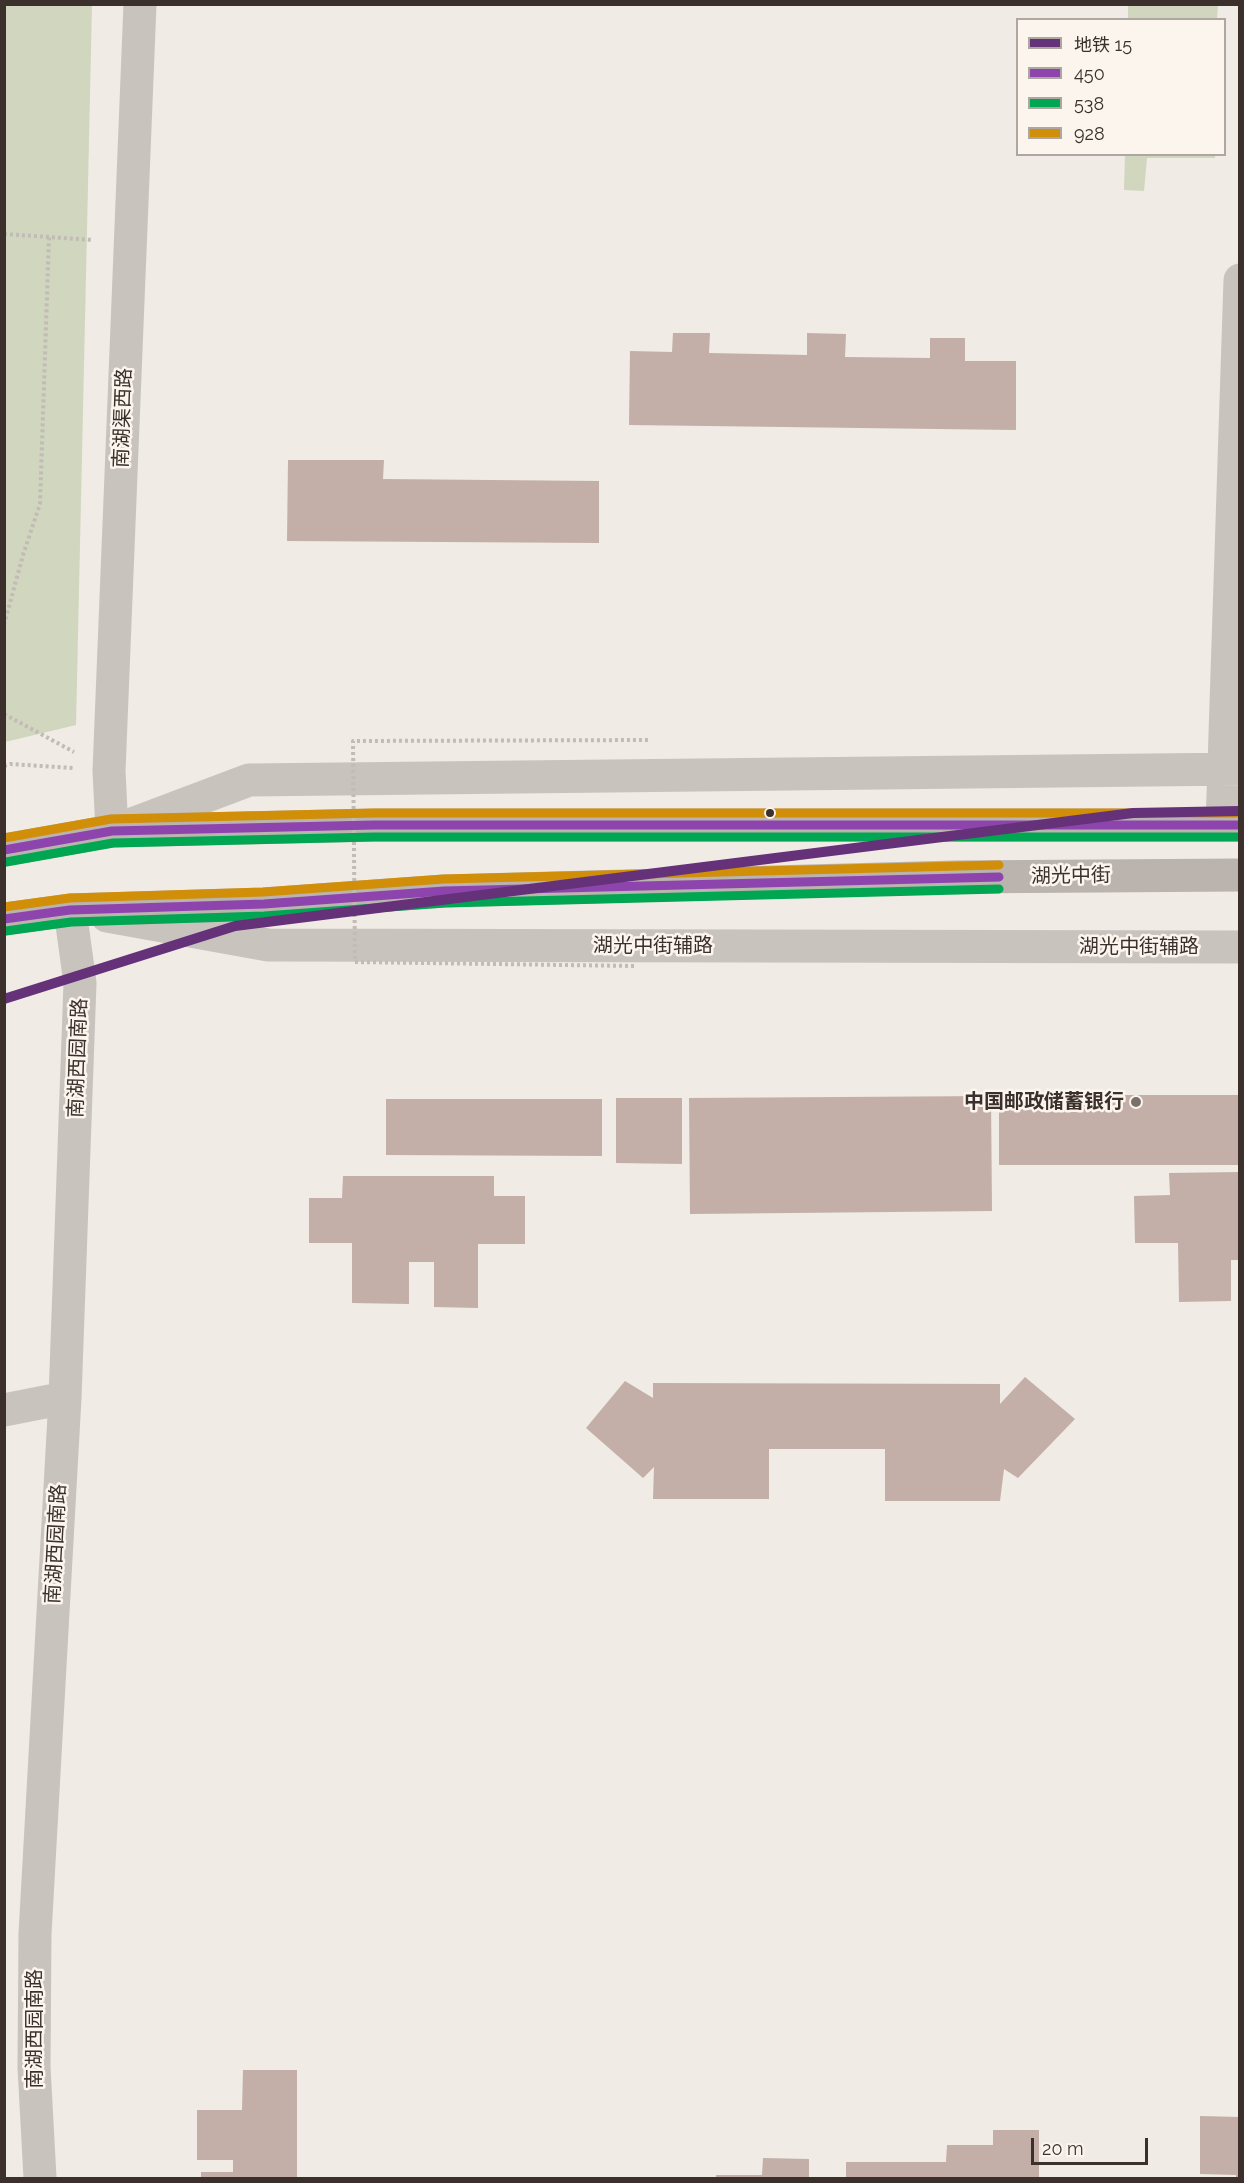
<!DOCTYPE html>
<meta charset="utf-8">
<style>
body{margin:0}
#map{position:relative;width:1244px;height:2183px;overflow:hidden;background:#f0ebe5;font-family:Raleway,"Noto Sans SC",sans-serif}
canvas{display:block}
.frame{position:absolute;inset:0;border:6px solid #3b302b;pointer-events:none}
.legend{position:absolute;left:1016px;top:18px;width:210px;height:138px;box-sizing:border-box;background:#fbf5ee;border:2px solid #aea6a0;margin:0;padding:8px 10px;list-style:none;font-size:18px;color:#3b302b}
.legend li{display:flex;align-items:center;gap:12px;height:30px}
.legend b{width:30px;border:2px solid #aea6a0}
.scale{position:absolute;left:1031px;top:2138px;width:117px;height:27px;box-sizing:border-box;border:3px solid #3b302b;border-top:0;padding-left:8px;font-size:18px;line-height:21px;white-space:nowrap;color:#3b302b;-webkit-text-stroke:4px #fbf5ee;paint-order:stroke}
</style>
<div id="map">
<canvas width="1244" height="2183"></canvas>
<div class="frame"></div>
<ul class="legend">
<li><b style="height:8px;background:#653279"></b>地铁 15</li>
<li><b style="height:8px;background:#8e44ad"></b>450</li>
<li><b style="height:8px;background:#00a651"></b>538</li>
<li><b style="height:8px;background:#d18e09"></b>928</li>
</ul>
<div class="scale">20 m</div>
</div>
<script>
const g = document.querySelector('canvas').getContext('2d');
g.lineJoin = 'round';
function fill(path, color) { g.fillStyle = color; g.fill(path, 'evenodd'); }
function strokePath(path, color, width, dash) { g.strokeStyle = color; g.lineWidth = width; g.lineCap = dash ? 'butt' : 'round'; g.setLineDash(dash || []); g.stroke(path); }
function drawText(font, color, halo, rows, align = 'center') {
  g.font = font + ' Raleway,"Noto Sans SC",sans-serif'; g.lineWidth = 5; g.setLineDash([]); g.textBaseline = 'middle'; g.strokeStyle = halo; g.fillStyle = color; for (const [text, x, y, turn = 0] of rows) {
    g.save(); g.translate(x, y); g.rotate((+turn || 0) * Math.PI / 180); g.textAlign = isNaN(turn) ? turn : align; if (halo) g.strokeText(text, 0, 0); g.fillText(text, 0, 0); g.restore();
  }
}
fill(new Path2D(`
 M4,5H92L76,725L5,742Z
 M1128,5H1218L1217,19H1128Z
 M1125,155L1215,154V158H1147L1144,191L1124,190Z`), '#d1d6bf');
fill(new Path2D(`
 M673,333H710L709,353L807,355V333L846,334L845,357L930,358V338H965V361H1016V430L629,425L630,351L672,352Z
 M288,460H384L383,479L599,481V543L287,541Z
 M999,1095H1240V1165H999Z
 M991,1096L992,1211L690,1214L689,1098Z
 M616,1098H682V1164L616,1163Z
 M386,1099H602V1156L386,1155Z
 M1240,1172V1260H1231V1301L1179,1302L1178,1243H1135L1134,1196L1170,1195L1169,1173Z
 M343,1176H494V1196H525V1244H478V1308L434,1307V1262H409V1304L352,1303V1243H309V1198H342Z
 M1025,1377L1075,1419L1018,1478L1004,1469L1000,1501H885V1449H769V1499H653L654,1467L643,1478L586,1428L625,1381L653,1398V1383L1000,1384V1404Z
 M243,2070H297V2178H201V2172H233V2160H197V2110H242Z
 M1200,2116L1240,2117V2178H1236V2175L1200,2174Z
 M993,2130H1039V2178H846V2162H946L947,2145H993Z
 M763,2158L809,2159V2178H716V2175H762Z`), '#c3afa7');
strokePath(new Path2D(`
 M4,234L93,240
 M4,625L23,555L40,504L49,237
 M4,714L74,752
 M4,766L10,764L73,768
 M4,995L42,989`), '#c2bbb6', 4, [3, 3]);
strokePath(new Path2D(`
 M1222,825L1240,280
 M119,829L249,780L1240,769
 M107,916L268,945L1240,947`), '#c9c3be', 33);
strokePath(new Path2D(`
 M112,831L109,771L140,4
 M4,1410L65,1398
 M40,2178L34,2067L35,1934L65,1398L80,983L70,910`), '#c9c3be', 33);
strokePath(new Path2D(`
 M4,850L112,831L374,825H1240
 M4,919L70,910L264,904L444,891L955,877L1240,875`), '#bab3ae', 33);
strokePath(new Path2D(`
 M634,966L355,962L353,741L650,740`), '#c2bbb6', 4, [3, 3]);
strokePath(new Path2D(`
 M4,850L112,831L374,825H1240
 M4,919L70,910L264,904L444,891L999,877`), '#8e44ad', 9);
strokePath(new Path2D(`
 M6,862L113,843L374,837H1240
 M6,931L71,922L264,916L445,903L999,889`), '#00a651', 9);
strokePath(new Path2D(`
 M4,838L111,819L374,813H1240
 M4,907L70,898L263,892L444,879L999,865`), '#d18e09', 9);
strokePath(new Path2D(`
 M4,999L235,926L1133,813L1240,811`), '#653279', 10);
for (const [x, y, r, color] of [
 [770,813,5,"#3b302b"],
 [1136,1102,6,"#7a716c"]
]) { const dot = new Path2D(); dot.arc(x, y, r, 0, 2 * Math.PI); g.fillStyle = color; g.fill(dot); strokePath(dot, '#fbf5ee', 2); }
drawText('20px', '#3b302b', '#fbf5ee', [
 ["南湖渠西路",123,418,-88],
 ["湖光中街",1071,876,-1],
 ["湖光中街辅路",653,946],
 ["湖光中街辅路",1139,947],
 ["南湖西园南路",78,1058,-88],
 ["南湖西园南路",56,1544,-87],
 ["南湖西园南路",35,2029,-90]
]);
drawText('bold 20px', '#3b302b', '#fbf5ee', [
 ["中国邮政储蓄银行",1124,1102]
], 'right');
</script>
